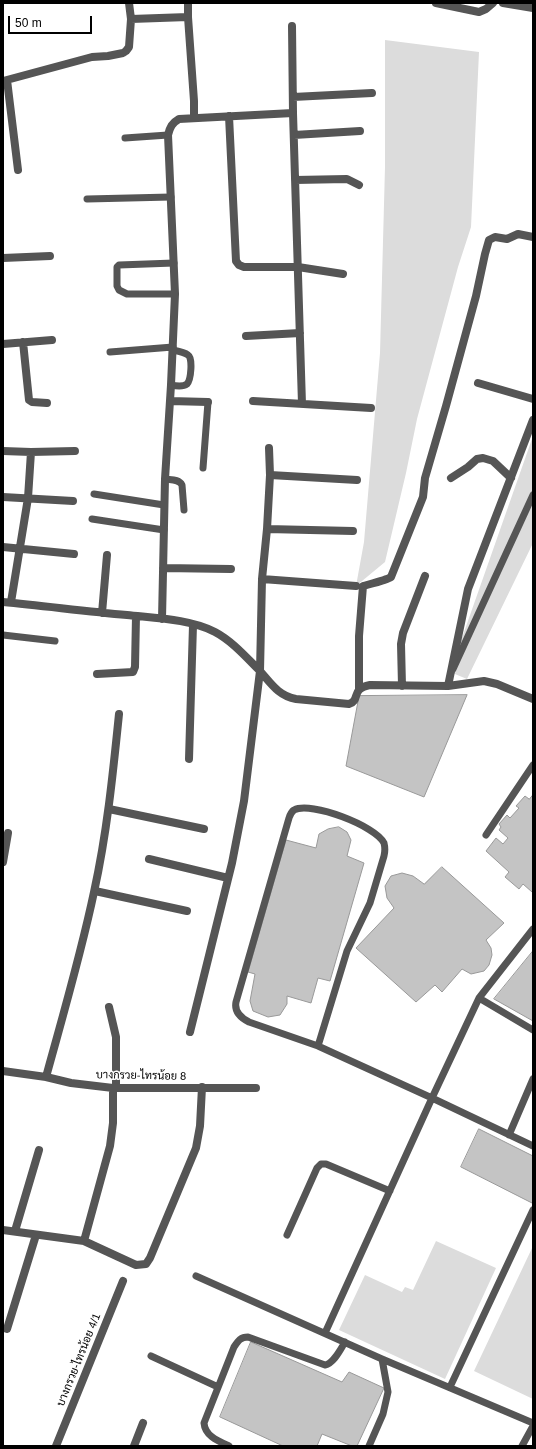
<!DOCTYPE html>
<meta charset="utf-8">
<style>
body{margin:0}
#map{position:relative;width:536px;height:1449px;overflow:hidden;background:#fff;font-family:Arial,sans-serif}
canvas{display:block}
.frame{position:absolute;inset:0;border:4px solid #000;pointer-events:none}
.scale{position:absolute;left:8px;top:16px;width:84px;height:18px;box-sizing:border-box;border:2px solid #000;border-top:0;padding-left:5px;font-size:12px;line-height:14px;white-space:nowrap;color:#000;-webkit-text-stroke:3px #fff;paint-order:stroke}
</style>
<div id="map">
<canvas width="536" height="1449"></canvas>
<div class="frame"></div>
<div class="scale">50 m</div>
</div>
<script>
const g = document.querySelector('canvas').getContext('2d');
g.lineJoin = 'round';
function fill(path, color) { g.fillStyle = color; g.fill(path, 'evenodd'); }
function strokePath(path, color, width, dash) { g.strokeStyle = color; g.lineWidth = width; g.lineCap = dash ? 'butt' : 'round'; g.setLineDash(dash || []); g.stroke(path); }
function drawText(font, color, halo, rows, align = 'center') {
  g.font = font + ' Arial,Sarabun,sans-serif'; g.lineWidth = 3; g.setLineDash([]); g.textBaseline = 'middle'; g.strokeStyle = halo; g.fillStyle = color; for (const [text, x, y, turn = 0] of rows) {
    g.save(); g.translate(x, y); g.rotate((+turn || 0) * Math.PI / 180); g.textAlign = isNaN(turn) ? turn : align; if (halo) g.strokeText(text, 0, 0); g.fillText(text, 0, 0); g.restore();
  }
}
fill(new Path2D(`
 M385,40L479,52L471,227L458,267L417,419L406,473L385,562L356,586L364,542L380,353L385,167Z
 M533,436V543L467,679L450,672Z
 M436,1241L496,1268L445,1379L339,1330L365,1275L402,1292L405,1287L413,1290Z
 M533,1246V1399L474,1371Z`), '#dcdcdc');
const building = new Path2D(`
 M467,695L424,797L346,766L359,696Z
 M533,795V891L532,892L523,884L519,889L505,877L509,872L486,851L496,838L503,844L508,838L499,830L501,827L499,824L507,815L510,818L519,808L516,806L525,796L529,799Z
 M339,827L347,832L351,840L347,856L364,863L330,981L318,978L311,1003L287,996V1004L280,1015L268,1017L253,1011L250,1001L255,974L248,972L286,840L316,848L319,834L328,829Z
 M442,867L504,923L486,940L491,948L492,955L489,965L484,971L471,974L462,969L442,992L435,985L416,1002L356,948L394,908L387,898L385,886L391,876L402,873L413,876L424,884Z
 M533,951V1021L494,999Z
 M479,1129L533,1156V1201L532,1203L461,1167Z
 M251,1342L342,1382L349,1372L384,1388L357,1446H352L322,1434L317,1446H283L220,1417Z`);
fill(building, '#c4c4c4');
strokePath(building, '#999', 1);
strokePath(new Path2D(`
 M125,138L168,135
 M87,199L171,197
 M174,263L119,265L117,267V286L119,290L127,294H175
 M110,352L173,347
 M171,385C176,386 183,387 187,384C191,380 193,358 188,355C184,352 178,351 173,350
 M203,468L208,402
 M165,479C171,480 179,479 182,485L184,510
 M94,494L164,505
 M92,519L164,530
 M3,635L55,641
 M453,669L533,495
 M486,835L533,765
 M479,998L533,1030
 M318,1046L347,951L370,903L384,856C385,852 385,847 384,843C376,826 311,801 294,810C291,812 290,815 289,818L236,1002C234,1012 241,1018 249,1022L318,1046L432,1098L533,1146
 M509,1135L533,1079
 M287,1235L317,1168L321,1164H326L390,1191
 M196,1276L382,1359L533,1423
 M325,1333L432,1098L479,998L533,929
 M151,1356L218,1387
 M450,1387L533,1210
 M229,1446C218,1441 205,1436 204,1423L234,1347C238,1341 240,1337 248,1337L325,1365C334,1363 340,1350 345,1342
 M369,1446L383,1414L388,1392L382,1359
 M522,1446L533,1426`), '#555', 7);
strokePath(new Path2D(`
 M129,3L131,19
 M188,3V17L194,101V118
 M436,3L479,12L486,9L493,3
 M503,3L533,8
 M292,26L293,113L302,404
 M7,80L18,170
 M3,81L92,57L108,56L123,53L126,51L129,47L131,19L188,17
 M293,97L372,93
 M229,116L236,261L239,265L244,267H298L343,274
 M294,135L360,131
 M295,180L347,179L359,185
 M3,258L50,256
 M246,336L300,333
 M23,342L29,400L32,402L47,403
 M3,344L52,340
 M478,383L533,399
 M170,401L208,402
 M253,401L371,408
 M3,451L31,452L28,498L11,602
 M31,452L75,451
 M270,475L357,480
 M451,478L468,467L477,459L483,458L493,461L511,478
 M3,497L73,501
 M267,529L353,531
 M3,547L74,554
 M163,568L231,569
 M262,579L356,586
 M3,602C44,606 85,611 127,615C154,618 191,619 215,632C232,641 246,657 259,670C270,682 278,696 296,699L349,704C361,700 350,689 370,685L448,686L484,681L497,684L533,699
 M102,613L107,555
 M162,619L165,479L171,385L175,294L168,135C170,127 172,123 179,119L293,113
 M97,674L133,672L135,667L136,616
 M402,686L401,644L403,633L425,576
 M448,686L468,589L533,420
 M359,689V636L363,586C370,584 387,580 391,577L423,497L425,478L446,406L476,296L485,254L489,240L495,237L507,239L518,234L533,237
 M189,759L193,625
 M109,809L204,829
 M149,859L228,878
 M3,862L8,833
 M95,891L187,911
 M109,1007L116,1037V1088
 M190,1032L232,863L244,801L260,671L262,579L267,529L270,475L269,448
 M3,1071L46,1077L71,1083L113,1088H256
 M46,1077C63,1015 81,954 94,892C107,833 113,773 119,714
 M3,1230L84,1241L136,1265L146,1264L150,1258L196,1148L200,1126L202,1087
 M15,1231L39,1150
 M84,1241L110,1146L113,1123V1088
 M7,1329L36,1235
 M56,1446L123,1281
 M134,1446L143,1423`), '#555', 8);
drawText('11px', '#000', '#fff', [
 ["บางกรวย-ไทรน้อย 8",141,1076,1],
 ["บางกรวย-ไทรน้อย 4/1",79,1360,-68]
]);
</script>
